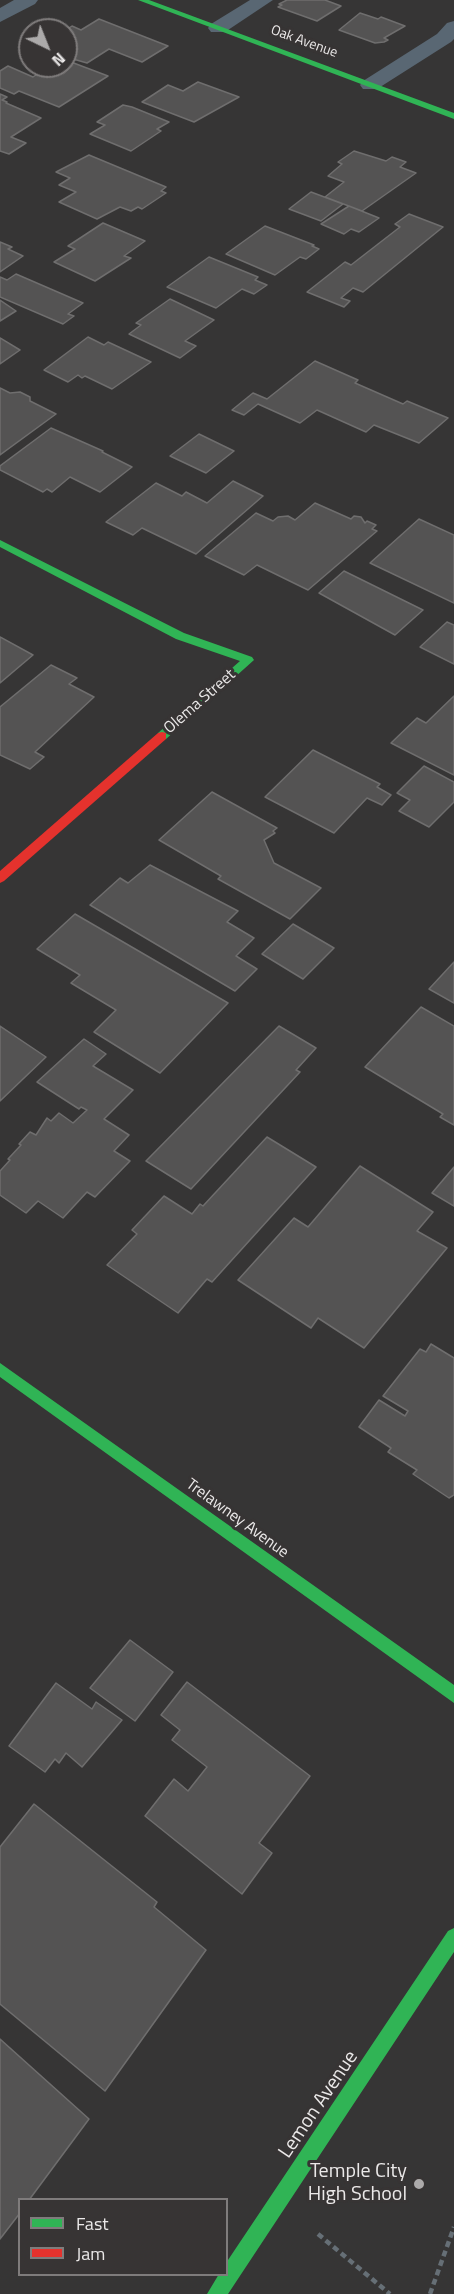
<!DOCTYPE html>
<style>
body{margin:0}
#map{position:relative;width:454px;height:2294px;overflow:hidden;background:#363535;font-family:"Titillium Web",sans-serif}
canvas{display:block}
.legend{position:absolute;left:18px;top:2198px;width:210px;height:78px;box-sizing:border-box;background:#373434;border:2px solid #7f7c7c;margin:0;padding:8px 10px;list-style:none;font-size:18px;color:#ebe9e9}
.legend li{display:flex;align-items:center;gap:12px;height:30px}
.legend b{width:30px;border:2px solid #7f7c7c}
.north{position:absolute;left:18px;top:18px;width:60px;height:60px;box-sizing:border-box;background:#373434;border:2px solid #7f7c7c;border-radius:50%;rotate:137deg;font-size:16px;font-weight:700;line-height:24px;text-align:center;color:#ebe9e9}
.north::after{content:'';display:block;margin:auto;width:21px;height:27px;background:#acaaaa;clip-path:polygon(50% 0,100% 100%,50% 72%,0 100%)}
</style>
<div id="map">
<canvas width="454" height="2294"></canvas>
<ul class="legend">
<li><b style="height:8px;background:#30b455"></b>Fast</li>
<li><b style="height:8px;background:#e5322d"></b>Jam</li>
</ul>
<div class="north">N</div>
</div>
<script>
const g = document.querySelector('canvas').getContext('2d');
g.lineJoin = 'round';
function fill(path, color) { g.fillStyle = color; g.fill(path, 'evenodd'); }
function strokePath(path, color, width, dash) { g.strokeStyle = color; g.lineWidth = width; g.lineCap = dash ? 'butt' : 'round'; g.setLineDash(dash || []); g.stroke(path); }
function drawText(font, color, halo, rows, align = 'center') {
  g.font = font + ' "Titillium Web",sans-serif'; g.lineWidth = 6; g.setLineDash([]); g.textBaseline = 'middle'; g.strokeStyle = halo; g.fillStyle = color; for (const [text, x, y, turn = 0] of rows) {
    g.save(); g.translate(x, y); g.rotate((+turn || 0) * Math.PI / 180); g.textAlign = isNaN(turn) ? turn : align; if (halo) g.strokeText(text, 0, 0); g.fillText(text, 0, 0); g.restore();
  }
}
const building = new Path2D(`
 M325,0L341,6L317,21L278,7L282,5L279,4L287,0Z
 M360,13L378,19L381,17L405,26L384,38L388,40L384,42L375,43L339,30Z
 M99,19L168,46L142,62L109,49L87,63L66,57V30L72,26L81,30Z
 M71,62L108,76L59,107L19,91L14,94L0,88V71L8,66L33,77L43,70L52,73Z
 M198,82L239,97L194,122L142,102L168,85L183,91Z
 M0,94L7,97L2,100L7,102L6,103L41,118L11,137L26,143L9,154L0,151Z
 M123,105L132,107L169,122L157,129L161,131L131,151L90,134L105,125L97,122Z
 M354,151L386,161L392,157L406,162L400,167L416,173L362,211L325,197L344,182L328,176L342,164L338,162Z
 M89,155L166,187L161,191L166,193L142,209L138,207L131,211L120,207L97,219L59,202L76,192L59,185L70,178L56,172Z
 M311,192L343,204L321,221L289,209Z
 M349,206L379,218L359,232L351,229L344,234L321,224Z
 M409,214L443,227L363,292L353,288L341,298L350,301L344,307L307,292L345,262L351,265L400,227L395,224Z
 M103,223L145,241L124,256L131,258L95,281L54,262L75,249L68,246Z
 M265,226L314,245L312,246L319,249L306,259L300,257L275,275L226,254Z
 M0,242L12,247L8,249L23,256L0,272Z
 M209,257L258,277L255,280L267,285L254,294L242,289L216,308L167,287Z
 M16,274L83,303L68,314L74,316L63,324L0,297V277L7,280Z
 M170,299L214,320L185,341L196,346L180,358L129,334L141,325L136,323Z
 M0,300L16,311L0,321Z
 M88,337L104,345L108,342L151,362L112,389L85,376L82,378L78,375L68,382L44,370Z
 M0,338L20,350L0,364Z
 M315,361L358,380L355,383L403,404L407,401L448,418L419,443L374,425L366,432L317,410L300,423L258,404L244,415L232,410L253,393L267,399Z
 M0,388L10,393L20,392L30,397V401L56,414L0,455Z
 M51,428L103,451L102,452L132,467L100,492L70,477L52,492L47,489L43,492L0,470V466Z
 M199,434L234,451L206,473L170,456Z
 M233,481L263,496L196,554L142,528L133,535L106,522L156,483L182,496L186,492L207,503Z
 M315,503L351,519L354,516L361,517L365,523L367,521L376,525L372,529L377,531L308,590L257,565L244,575L205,556L256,513L273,521L278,517L288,516L295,520Z
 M419,519L454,535V603L370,563Z
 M344,571L423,610L395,635L319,593Z
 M447,622L454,625V664L420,647Z
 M0,637L33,655L0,683Z
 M51,665L77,678L69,684L94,697L35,752L44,757L30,769L0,755V707Z
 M454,696V775L391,743L417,718L426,723Z
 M313,750L380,784L377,787L391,795L382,805L367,798L334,833L265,797Z
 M424,766L454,782V802L429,827L399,811L410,800L397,793Z
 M212,792L277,828L273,831L275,833L264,840L274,863L321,888L290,919L218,879L221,876L159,840Z
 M150,865L238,911L227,922L254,938L236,956L257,969L235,991L90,905L120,878L128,883Z
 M75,914L228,1003L160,1073L94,1032L116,1010L71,983L80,975L37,949Z
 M293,924L334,948L303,979L262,954Z
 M454,962V1003L429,989Z
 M421,1007L454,1026V1125L440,1117L443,1114L365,1067Z
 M0,1026L46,1057L0,1101Z
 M279,1026L316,1048L296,1070L300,1072L191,1189L146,1161Z
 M84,1039L106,1054L93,1066L133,1090L104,1119L129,1135L114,1151L130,1161L95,1197L87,1192L63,1218L38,1201L26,1213L0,1195V1171L10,1160L8,1159L21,1145L19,1144L30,1132L36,1135L47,1118L51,1121L59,1113L73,1123L87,1110L81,1107L79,1109L37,1082Z
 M267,1137L316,1167L212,1282L207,1279L178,1313L107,1265L137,1234L132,1230L164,1196L192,1214L200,1204L203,1206Z
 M360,1166L433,1212L417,1231L447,1248L364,1348L318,1318L311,1328L238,1280L294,1218L308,1227Z
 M454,1167V1206L432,1193Z
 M431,1344L454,1358V1495L449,1498L413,1474L417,1470L388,1452L391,1448L359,1427L379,1400L405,1416L408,1411L383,1396L420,1349L426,1352Z
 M130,1640L173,1672L135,1721L90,1688Z
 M187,1682L310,1776L259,1843L272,1853L242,1894L145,1816L174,1779L188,1791L207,1767L172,1740L180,1730L161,1715Z
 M56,1683L92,1709L96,1702L122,1720L82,1767L66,1753L59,1763L55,1759L45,1772L9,1746Z
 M34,1804L157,1902L154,1907L206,1950L105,2091L0,2004V1847Z
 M0,2039L89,2119L29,2200H20V2213L0,2239Z`);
fill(building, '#545353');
strokePath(building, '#6f6e6e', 1.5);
strokePath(new Path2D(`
 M318,2234L390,2294
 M430,2294L454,2227`), '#666f76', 4.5, [6, 4]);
fill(new Path2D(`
 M250,0H273L225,32H211L208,28L211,24Z
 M454,21V39L451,42L377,89H363L360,85L363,81L437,34L447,23Z`), '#596773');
fill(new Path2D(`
 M14,0H38L35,4L0,22V8Z`), '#596773');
fill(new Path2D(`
 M138,0H149L454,113V119Z
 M0,540L184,633L252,657L254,660L166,739H158V733L240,661L176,639L0,547Z
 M0,1363L454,1685V1703L0,1377Z
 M454,1928V1952L228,2294H207L219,2274H226V2263L448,1931Z`), '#30b455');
fill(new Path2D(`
 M162,732L166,733V739L4,881L0,883V871L158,733Z`), '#e5322d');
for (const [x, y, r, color] of [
 [419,2184,6,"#acaaaa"]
]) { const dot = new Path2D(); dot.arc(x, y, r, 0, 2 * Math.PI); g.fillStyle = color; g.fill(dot); strokePath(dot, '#373434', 2); }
drawText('14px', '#ebe9e9', '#373434', [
 ["Oak Avenue",304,42,20]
]);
drawText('16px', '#ebe9e9', '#373434', [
 ["Olema Street",200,702,-41],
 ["Trelawney Avenue",237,1519,36]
]);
drawText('20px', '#ebe9e9', '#373434', [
 ["Lemon Avenue",319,2105,-56]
]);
drawText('20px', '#ebe9e9', '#373434', [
 ["Temple City",407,2172],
 ["High School",407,2195]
], 'right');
</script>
